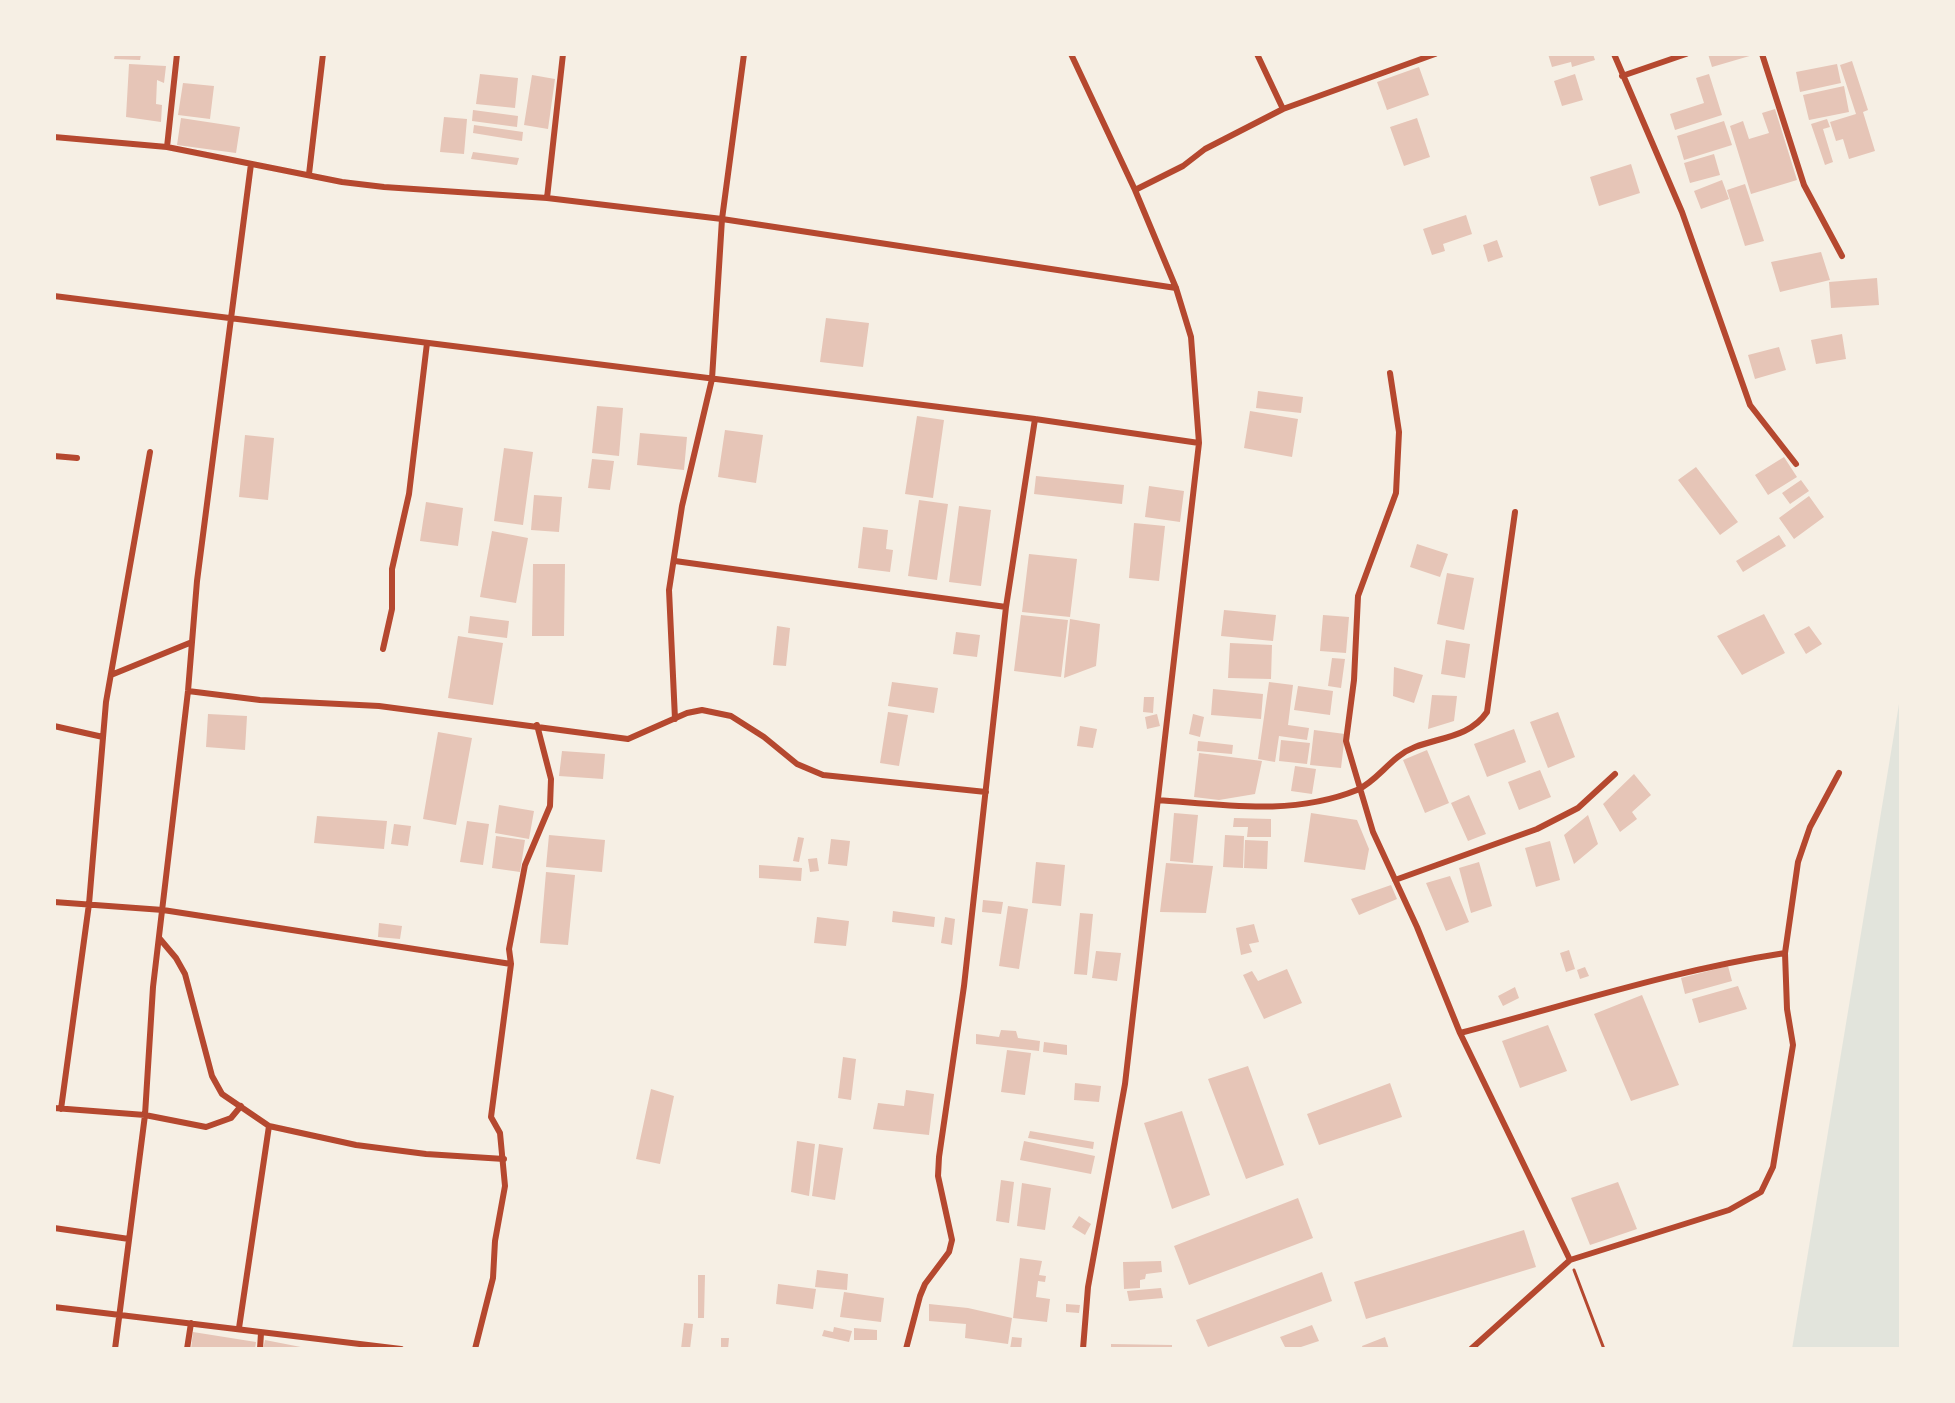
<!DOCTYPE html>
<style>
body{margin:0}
#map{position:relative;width:1955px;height:1403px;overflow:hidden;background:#f6efe4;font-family:Figtree,sans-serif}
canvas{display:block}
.frame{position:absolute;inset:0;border:56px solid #f6efe4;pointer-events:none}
</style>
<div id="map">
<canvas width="1955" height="1403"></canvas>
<div class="frame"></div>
</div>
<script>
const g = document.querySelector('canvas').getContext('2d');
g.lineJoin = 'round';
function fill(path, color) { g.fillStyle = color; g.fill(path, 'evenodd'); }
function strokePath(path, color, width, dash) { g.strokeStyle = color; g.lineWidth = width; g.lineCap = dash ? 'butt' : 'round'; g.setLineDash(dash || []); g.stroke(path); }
fill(new Path2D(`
 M1901,692V1349H1792Z`), '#e2e4dc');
fill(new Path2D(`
 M115,54H141L140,60L114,59Z
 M1548,54H1593L1595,60L1572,67L1571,62L1552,67Z
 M1708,54H1753V55L1712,67Z
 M1852,61L1868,110L1863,112L1875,151L1849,159L1843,139L1836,141L1830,122L1856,114L1840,65Z
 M129,64L166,66L164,83L157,80L156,104L162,105L161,122L126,117Z
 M1837,64L1841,83L1800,92L1796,72Z
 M1419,67L1429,95L1387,110L1377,82Z
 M480,74L518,78L515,108L476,104Z
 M1575,74L1583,100L1562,106L1554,81Z
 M1709,74L1722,115L1675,130L1670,114L1704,103L1696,78Z
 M532,75L555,79L548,129L524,125Z
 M183,83L214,86L210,119L178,115Z
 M1844,86L1849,112L1809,120L1803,95Z
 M1775,109L1797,180L1751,194L1730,126L1743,121L1749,139L1769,133L1762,113Z
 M473,110L518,116L517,127L472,121Z
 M444,117L467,119L464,154L440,152Z
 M181,118L240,127L236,153L177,145Z
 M1417,118L1430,157L1404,166L1390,127Z
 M1827,119L1830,127L1823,129L1833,162L1825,165L1811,124Z
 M1724,121L1732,145L1684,160L1677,136Z
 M474,125L523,132L522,141L473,133Z
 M473,152L519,158L517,165L471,159Z
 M1714,154L1720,175L1690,183L1684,163Z
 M1631,164L1640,193L1599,206L1590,177Z
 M1722,180L1729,199L1701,209L1694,191Z
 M1745,184L1764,241L1745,246L1727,190Z
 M1466,215L1472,234L1443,244L1445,251L1432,255L1423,229Z
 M1497,240L1503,257L1488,262L1483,245Z
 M1821,252L1830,280L1780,292L1771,262Z
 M1877,278L1879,305L1831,308L1829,282Z
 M826,318L869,323L863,367L820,362Z
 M1842,334L1846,359L1816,364L1811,340Z
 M1779,347L1786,370L1755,379L1748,355Z
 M1258,391L1303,397L1301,413L1256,408Z
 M597,406L623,408L619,456L592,453Z
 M1250,411L1298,419L1292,457L1244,448Z
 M917,416L944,420L933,498L905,494Z
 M725,430L763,435L756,483L718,477Z
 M640,433L687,437L684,470L637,465Z
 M245,435L274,438L268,500L239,497Z
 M504,448L533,452L523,525L494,521Z
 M1784,457L1797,477L1768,495L1755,475Z
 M592,459L614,461L610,490L588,488Z
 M1696,467L1738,522L1720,535L1678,480Z
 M1036,476L1124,485L1122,504L1034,494Z
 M1801,480L1809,491L1790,504L1782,493Z
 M1149,486L1184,491L1180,522L1145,517Z
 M534,495L562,497L559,532L531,530Z
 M1809,496L1824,517L1794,539L1779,518Z
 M919,500L948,504L937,580L908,576Z
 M426,502L463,508L458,546L420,541Z
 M959,506L991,510L981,586L949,582Z
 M1134,523L1165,526L1159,581L1129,578Z
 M863,527L888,530L886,549L893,550L890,572L858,568Z
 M492,531L528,538L516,603L480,597Z
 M1779,535L1786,546L1743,572L1736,561Z
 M1417,544L1448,554L1440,577L1410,567Z
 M1029,554L1077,559L1070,617L1022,612Z
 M533,564H565L564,636H532Z
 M1447,573L1474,578L1464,630L1437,624Z
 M1224,610L1276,615L1273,641L1221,636Z
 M1764,614L1785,653L1742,675L1717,636Z
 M1021,615L1068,620L1061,677L1014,671Z
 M1323,615L1349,617L1346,653L1320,651Z
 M470,616L509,621L507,638L468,633Z
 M1070,619L1100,624L1096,666L1064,678Z
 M777,626L790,628L786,666L773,665Z
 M1809,626L1822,644L1806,654L1794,634Z
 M956,632L980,635L977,657L953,654Z
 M458,636L503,643L493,705L448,698Z
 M1446,640L1470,644L1465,678L1441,674Z
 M1230,643L1272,645L1271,679L1228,678Z
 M1332,658L1345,659L1341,688L1328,686Z
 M1394,667L1423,675L1414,703L1393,696Z
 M892,682L938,688L934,713L888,706Z
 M1269,682L1293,685L1288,725L1309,728L1307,740L1279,736L1275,762L1258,759Z
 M1298,686L1333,691L1330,715L1294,710Z
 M1213,689L1263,694L1261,719L1211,715Z
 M1432,695L1457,696L1454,721L1428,729Z
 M1144,697H1154L1153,713L1143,712Z
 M888,712L908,715L899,766L880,763Z
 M1558,712L1575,757L1548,768L1530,722Z
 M208,714L247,716L245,750L206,747Z
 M1157,714L1160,726L1147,729L1145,717Z
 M1193,714L1204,717L1200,737L1189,734Z
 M1080,726L1097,729L1093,748L1077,746Z
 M1514,729L1526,762L1487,777L1474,744Z
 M1314,730L1345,734L1341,768L1310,765Z
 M438,732L472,738L456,825L423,819Z
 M1281,740L1310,743L1307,764L1279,761Z
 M1198,741L1233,745L1232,754L1197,751Z
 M1427,750L1449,803L1425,813L1403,760Z
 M562,751L605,754L603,779L559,776Z
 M1199,753L1262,761L1255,794L1219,800L1194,797Z
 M1295,766L1316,769L1312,794L1291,791Z
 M1540,770L1551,797L1519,810L1508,782Z
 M1634,774L1651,795L1632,812L1637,819L1620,832L1603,804Z
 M1469,795L1486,834L1468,841L1451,803Z
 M499,805L534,811L529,839L495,833Z
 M1174,813L1198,815L1193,863L1170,861Z
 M1311,813L1357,820L1369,849L1365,870L1304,862Z
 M1588,815L1598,844L1574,864L1564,835Z
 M317,816L387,821L384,849L314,843Z
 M1234,818L1271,819V837H1247L1248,827H1233Z
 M467,821L489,824L483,865L460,862Z
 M394,824L411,826L408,846L391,844Z
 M549,835L605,840L602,872L546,867Z
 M1225,835L1244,836L1243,868L1223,867Z
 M496,836L525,840L520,872L492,868Z
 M798,837L804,838L799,862L793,861Z
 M831,839L850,841L847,866L828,864Z
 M1245,840L1268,841L1267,869L1244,868Z
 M1550,841L1560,880L1536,887L1525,848Z
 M817,858L819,871L810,872L808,859Z
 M1036,862L1065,865L1061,906L1032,903Z
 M1479,862L1492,906L1471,913L1459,868Z
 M1166,863L1213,866L1206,913L1160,912Z
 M759,865L802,868L801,881L759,878Z
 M546,872L575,875L568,945L540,943Z
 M1450,876L1469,922L1446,931L1426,883Z
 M1391,885L1397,899L1359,915L1351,899Z
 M983,900L1003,902L1001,914L982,912Z
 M1008,906L1028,909L1019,969L999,966Z
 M893,911L935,917L934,927L892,922Z
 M1080,913L1093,914L1087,975L1074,974Z
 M817,917L849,921L846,946L814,943Z
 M945,917L955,919L952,945L941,943Z
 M379,923L402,926L400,939L378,937Z
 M1254,924L1259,942L1249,944L1252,952L1241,955L1236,928Z
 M1569,950L1575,969L1566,972L1560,953Z
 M1096,951L1121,953L1117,981L1092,978Z
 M1728,966L1732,981L1685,994L1681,978Z
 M1585,967L1589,976L1580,979L1577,970Z
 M1287,969L1302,1003L1264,1019L1243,975L1252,971L1258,981Z
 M1738,986L1747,1009L1699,1023L1692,999Z
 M1515,987L1519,998L1503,1006L1498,996Z
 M1642,995L1679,1085L1631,1101L1594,1014Z
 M1548,1025L1567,1071L1520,1088L1502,1041Z
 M1001,1030L1016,1031L1018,1038L1040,1041L1039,1051L976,1044V1034L999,1037Z
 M1044,1042L1067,1045V1055L1043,1052Z
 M1007,1050L1031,1053L1025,1095L1001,1092Z
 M843,1057L856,1059L851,1100L838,1098Z
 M1248,1066L1284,1165L1246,1179L1208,1079Z
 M1075,1083L1101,1086L1099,1102L1074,1100Z
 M1390,1083L1402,1117L1319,1145L1307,1114Z
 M651,1089L674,1096L660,1164L636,1159Z
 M906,1090L934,1094L929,1135L873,1129L878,1103L904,1106Z
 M1182,1111L1210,1195L1172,1209L1144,1123Z
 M1030,1131L1094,1142L1093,1149L1028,1138Z
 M797,1141L815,1144L809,1196L791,1192Z
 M1024,1141L1095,1156L1091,1174L1020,1160Z
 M819,1144L843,1148L835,1200L812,1196Z
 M1001,1180L1014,1182L1009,1223L996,1221Z
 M1618,1182L1637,1229L1590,1245L1571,1198Z
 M1022,1183L1051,1188L1045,1230L1017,1226Z
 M1298,1198L1313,1238L1189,1285L1174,1246Z
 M1079,1216L1091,1224L1085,1235L1072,1227Z
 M1524,1230L1536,1267L1366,1319L1354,1282Z
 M1020,1258L1042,1261L1039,1275L1046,1276L1045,1282L1038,1281L1036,1297L1050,1299L1047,1322L1013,1318Z
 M1161,1261L1162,1272L1146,1274L1145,1279L1140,1280V1288L1124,1289L1123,1262Z
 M817,1270L848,1274L847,1290L815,1287Z
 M1322,1272L1332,1301L1208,1347L1196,1320Z
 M698,1275H705L704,1318H698Z
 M778,1284L816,1289L813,1309L776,1304Z
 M1161,1288L1163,1298L1129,1301L1127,1291Z
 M844,1292L884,1298L881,1322L840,1317Z
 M929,1304L968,1308L1012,1318L1008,1344L965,1338L966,1324L929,1321Z
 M1066,1304L1080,1305L1079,1313L1066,1312Z
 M684,1323L693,1324L690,1349H681Z
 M1312,1325L1319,1341L1295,1349H1286L1280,1337Z
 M834,1327L852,1331L849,1342L822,1336L824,1330L833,1332Z
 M854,1328L877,1330V1340H854Z
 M193,1332L256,1342L255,1349H191Z
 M1012,1337L1022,1338L1021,1349H1010Z
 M1385,1337L1389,1349H1363L1362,1346Z
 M721,1338H729L728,1349H721Z
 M265,1340L306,1348V1349H263Z
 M1111,1344L1172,1345V1349H1111Z`), '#e6c5b7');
strokePath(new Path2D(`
 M1574,1270L1604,1349`), '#b5482f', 3);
strokePath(new Path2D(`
 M1071,54L1135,190L1176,288L1191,337L1199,443L1125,1084L1088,1287L1083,1349
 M1257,54L1283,109L1435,54
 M1614,54L1682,212L1750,405L1796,464
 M1762,54L1804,185L1842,256
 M1622,76L1686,54
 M54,137L167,147L342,182L384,187L547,198L722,219L1176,288
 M167,147L177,54
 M309,174L323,54
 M1135,190L1183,166L1205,149L1283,109
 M547,198L563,54
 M54,296L1035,419L1199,443
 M1390,373L1399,432L1396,493L1358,596L1354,680L1346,741L1373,832L1417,927L1460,1033L1570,1260
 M54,456L77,458
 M675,561L1006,607
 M383,649L392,609V569L409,494L427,343
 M111,675L192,642
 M188,691L260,700L379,706L628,739L687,713L702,710L731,716L764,737L797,764L823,775L986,792
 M675,719L669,590L682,506L712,379L722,219L744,54
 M54,726L103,737
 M1158,800C1225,805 1293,816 1357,790C1378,781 1391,756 1415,747C1441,737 1470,737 1487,712L1515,512
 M1395,880L1537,829L1578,808L1615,774
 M54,902L163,910L511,964
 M160,939L176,958L185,974L212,1076L222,1094L269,1126L356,1145L426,1154L504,1159
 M1460,1033C1568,1005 1674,970 1785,953
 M54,1108L145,1115L206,1127L231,1118L241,1106
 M61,1109L89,904L106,702L150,452
 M54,1228L129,1239
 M54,1307L401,1349
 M239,1328L269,1126
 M115,1349L145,1115L153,987L188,691L197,581L251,164
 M187,1349L191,1323
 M260,1349L261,1333
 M475,1349L493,1278L495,1241L505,1186L500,1133L491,1117L511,964L509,949L525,865L550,806L551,779L537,725
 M906,1349L920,1296L925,1284L949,1252L952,1240L938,1176L939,1157L964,986L1006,607L1035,419
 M1471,1349L1570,1260L1729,1210L1761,1192L1773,1167L1793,1045L1787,1009L1785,953L1798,862L1810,827L1839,773`), '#b5482f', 6);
</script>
